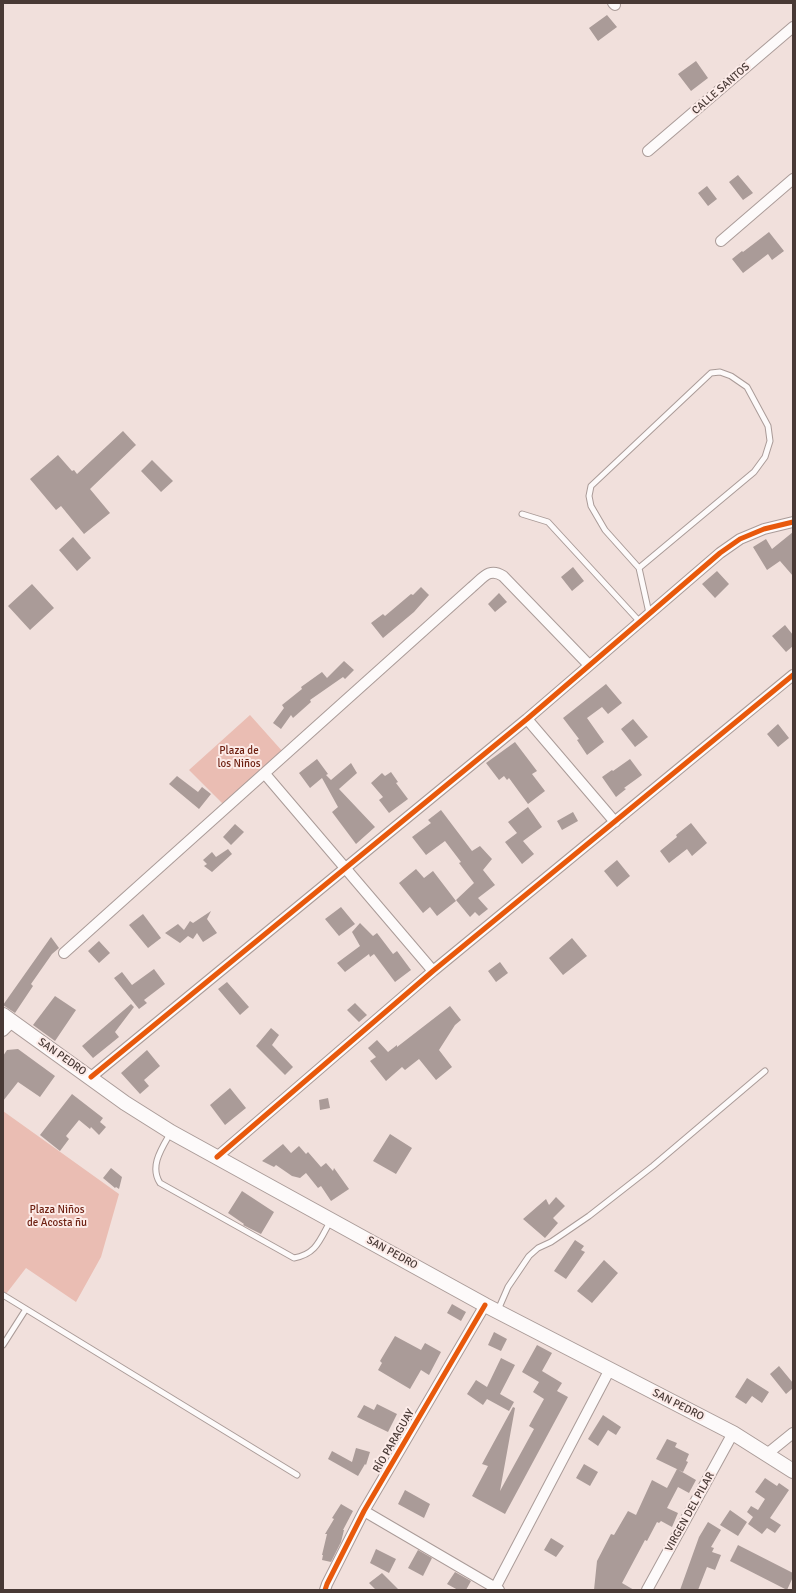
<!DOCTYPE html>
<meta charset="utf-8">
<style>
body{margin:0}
#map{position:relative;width:796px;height:1593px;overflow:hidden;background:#f1e0dc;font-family:Signika,sans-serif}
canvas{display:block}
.frame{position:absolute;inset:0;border:4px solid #483935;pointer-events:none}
</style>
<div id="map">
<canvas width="796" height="1593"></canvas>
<div class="frame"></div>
</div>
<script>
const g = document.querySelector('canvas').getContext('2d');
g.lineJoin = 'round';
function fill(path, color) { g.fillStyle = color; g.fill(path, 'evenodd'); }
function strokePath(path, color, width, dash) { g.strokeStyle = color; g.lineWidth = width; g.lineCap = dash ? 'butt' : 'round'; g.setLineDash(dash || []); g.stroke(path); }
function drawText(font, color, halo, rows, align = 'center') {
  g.font = font + ' Signika,sans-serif'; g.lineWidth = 4; g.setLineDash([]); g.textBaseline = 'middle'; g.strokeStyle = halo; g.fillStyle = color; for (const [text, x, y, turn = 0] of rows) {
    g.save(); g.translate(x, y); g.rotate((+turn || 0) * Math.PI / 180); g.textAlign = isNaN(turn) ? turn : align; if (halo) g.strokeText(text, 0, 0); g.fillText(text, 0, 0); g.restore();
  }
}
fill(new Path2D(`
 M250,715L283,752L223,804L189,770Z
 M3,1111L119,1194L101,1257L76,1302L26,1268L6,1294L3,1291Z`), '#eabdb3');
fill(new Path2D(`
 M607,15L617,27L598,41L589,28Z
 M696,61L708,78L691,91L678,74Z
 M738,175L753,193L743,200L729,182Z
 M707,186L717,199L708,206L698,193Z
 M769,232L784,251L772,260L768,254L743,273L732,259L742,251L743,252Z
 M123,431L136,445L90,489L110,513L84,534L61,506L56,510L30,479L58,455L72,471L74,470L77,474Z
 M152,460L173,481L161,492L141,471Z
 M793,532V576L780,561L767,570L753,547L766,539L772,549Z
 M73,537L91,558L77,571L59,550Z
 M573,567L584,581L572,591L561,577Z
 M717,571L729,584L715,598L702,584Z
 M32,584L54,608L30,630L8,606Z
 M421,587L429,595L414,612L383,638L371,623L383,614L385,616L411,594L413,595Z
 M499,593L507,602L495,612L488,604Z
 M785,625L793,635V646L786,652L772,636Z
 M344,661L354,670L345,679L343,677L310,700L311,702L293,718L291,715L281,729L273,723L284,708L282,705L302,689L301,687L322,672L327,678Z
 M606,684L622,703L608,714L602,707L587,718L604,742L587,755L577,740L579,739L563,718Z
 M633,719L648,737L635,747L621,729Z
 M778,724L789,738L778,747L767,734Z
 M515,742L537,771L532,774L545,791L528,804L509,778L507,780L504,776L499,780L486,763Z
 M317,759L328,774L326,775L331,780L351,763L357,773L339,789L375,827L356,844L332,812L338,807L322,778L310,788L299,773Z
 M630,759L642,775L624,788L626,789L616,797L602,777L612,770L613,771Z
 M391,772L398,782L396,783L408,799L389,813L379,800L383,797L371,783L382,773L385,776Z
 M177,776L198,792L202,787L211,794L199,809L169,784Z
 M528,807L542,827L523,841L534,854L522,864L505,842L517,833L508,822Z
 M441,810L472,851L480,846L492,859L483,870L495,885L478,898L488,909L479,916L475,912L470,917L456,900L474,883L459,863L461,862L445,841L426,855L412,837L431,823L428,820Z
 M573,812L578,821L562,830L557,821Z
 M691,823L707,843L692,856L687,849L669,863L660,851L677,837L676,835Z
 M235,824L244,832L231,845L223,837Z
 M228,849L232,854L212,872L204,866L207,864L203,860L212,852L216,857Z
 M617,860L630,876L617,887L604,871Z
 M416,869L424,878L433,871L456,901L437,916L430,907L423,913L399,883Z
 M341,907L355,924L339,936L325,919Z
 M211,911L207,919L217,933L203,942L197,933L193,939L188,936L180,943L165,933L178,924L184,930L190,921L193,923Z
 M143,914L161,938L148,948L129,925Z
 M360,923L373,936L377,933L393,954L397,951L411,970L395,982L374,954L370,957L369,954L345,972L337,963L360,946L352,932Z
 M51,937L59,948L52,954L31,984L33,986L15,1013L3,1005Z
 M572,938L587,956L563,975L549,958Z
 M99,941L110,953L99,963L88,951Z
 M500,962L508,973L496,982L488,971Z
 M154,969L165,984L144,1000L147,1003L139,1009L114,978L122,972L132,985Z
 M227,982L249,1007L240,1015L218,989Z
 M55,996L76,1010L55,1041L33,1025Z
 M355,1003L367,1015L359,1022L347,1010Z
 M131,1004L134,1007L115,1032L119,1037L93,1058L82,1046Z
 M450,1006L461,1020L455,1025L439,1050L452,1067L436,1080L419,1059L405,1070L402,1067L386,1081L370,1061L376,1057L368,1048L377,1040L388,1052L397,1045V1047Z
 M271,1028L279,1035L272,1045L293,1067L285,1075L256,1046Z
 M18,1049L55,1076L40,1097L18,1082L3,1101V1056L7,1050Z
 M147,1050L160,1066L144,1080L149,1086L140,1094L121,1073Z
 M230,1088L246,1108L225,1125L210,1105Z
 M72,1094L103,1118L100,1122L106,1127L99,1135L91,1127L90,1129L79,1120L66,1136L69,1139L60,1151L40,1135Z
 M328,1098L330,1108L320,1110L319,1100Z
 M390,1134L412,1148L396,1174L373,1161Z
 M283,1144L291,1153L299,1146L306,1154L308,1152L321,1167L326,1163L333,1171L334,1168L349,1189L331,1201L321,1186L318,1188L306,1173L300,1178L292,1176L276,1165L274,1167L262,1161Z
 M111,1168L122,1177L119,1189L116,1187L115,1188L103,1178Z
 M242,1191L274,1212L261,1234L243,1225L244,1224L228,1213Z
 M556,1197L565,1206L553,1218L558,1223L545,1238L523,1219L546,1199L549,1205Z
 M575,1240L584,1246L581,1250L585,1252L566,1279L554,1271Z
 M604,1260L618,1273L592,1303L577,1291Z
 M452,1304L466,1312L461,1321L447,1313Z
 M494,1332L507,1339L501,1351L488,1345Z
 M395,1336L421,1350L425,1343L441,1352L429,1375L421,1370L410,1389L378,1370L382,1363L380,1361Z
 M537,1345L552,1353L542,1371L562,1383L557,1391L568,1397L505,1514L472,1496L488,1466L482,1464L513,1407L515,1408L500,1491L534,1429L529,1426L544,1399L533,1392L539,1382L522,1372Z
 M501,1358L515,1365L500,1394L514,1402L509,1411L487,1399L483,1405L467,1394L476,1380L487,1387Z
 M779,1366L793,1383V1388L786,1394L770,1374Z
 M747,1378L769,1392L762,1403L752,1396L746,1404L735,1397Z
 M377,1404L397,1414L388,1432L357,1417L364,1405L374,1410Z
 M603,1415L621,1427L616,1435L608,1430L598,1446L588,1439Z
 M667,1439L677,1443L675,1447L689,1454L686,1461L688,1462L683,1472L656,1459Z
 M356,1448L370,1452L366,1465L365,1464L358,1476L328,1459L332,1451L352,1462Z
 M584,1464L598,1472L590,1486L576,1478Z
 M677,1469L696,1480L689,1493L678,1487L667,1508L678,1513L672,1527L661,1521L659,1523L657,1522L647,1541L645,1540L622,1583L634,1590H594L597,1561L611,1534L614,1535L628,1511L636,1515L652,1480L667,1488Z
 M765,1478L777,1486L779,1483L789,1490L770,1518L781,1525L775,1533L767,1528L762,1534L748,1524L753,1517L747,1512L751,1506L758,1510L765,1499L755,1492Z
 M405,1490L430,1504L424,1518L398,1504Z
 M341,1504L353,1511L343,1530H344L341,1542L331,1562L322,1560L323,1555H322L327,1534H325L334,1519L332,1518Z
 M730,1510L747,1522L738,1536L720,1525Z
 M708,1522L721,1530L711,1547L714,1548L712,1552L721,1555L715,1570L707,1567L698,1590H680L699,1537Z
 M551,1538L564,1546L556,1557L544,1550Z
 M738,1545L793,1573V1577L787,1590L730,1561Z
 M376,1549L396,1559L389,1573L370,1563Z
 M418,1550L432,1558L423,1576L408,1568Z
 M455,1572L471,1581L466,1590H458L447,1584Z
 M382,1573L399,1590H376L369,1583Z`), '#aa9b98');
const service = new Path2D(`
 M522,514L548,522L640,622
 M639,568L754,472L765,457L770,441L768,426L747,387L731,376L720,372L711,373L591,486L589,496L591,506L605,530L639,568L649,613
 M171,1132C162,1148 149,1166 160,1183L294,1258C317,1254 320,1239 331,1220
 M3,1295L297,1475
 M498,1310L508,1287L529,1256L538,1248L551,1242L589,1216L653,1166L765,1071
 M3,1345L26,1309`);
const minor = new Path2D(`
 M613,3L615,5
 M648,151L793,27
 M721,241L793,179
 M527,719L615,822
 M265,774L433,971
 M64,953L472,587C483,578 489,567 503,576L589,665
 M3,1031L12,1022
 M91,1077L527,719L720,553L740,539L764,529L793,522
 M217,1157L433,971L793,675
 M767,1454L793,1433
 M364,1511L499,1590
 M325,1590L327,1584L364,1511L485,1305
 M494,1590L610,1369
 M647,1590L733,1433`);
const secondary = new Path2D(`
 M3,1015L125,1103L171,1132L485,1305L733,1433L793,1471`);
strokePath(service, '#aa9b98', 7);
strokePath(minor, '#aa9b98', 12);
strokePath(secondary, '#aa9b98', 16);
strokePath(service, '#fdfafa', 5);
strokePath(minor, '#fdfafa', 10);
strokePath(secondary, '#fdfafa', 14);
strokePath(new Path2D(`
 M91,1077L527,719L720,553L740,539L764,529L793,522
 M217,1157L433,971L793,675
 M325,1590L327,1584L364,1511L485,1305`), '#e8590c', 5);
drawText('11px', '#483935', '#fcebe8', [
 ["CALLE SANTOS",721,89,-41],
 ["SAN PEDRO",62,1057,35],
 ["SAN PEDRO",392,1253,29],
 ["SAN PEDRO",678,1405,27],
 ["RÍO PARAGUAY",394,1441,-60],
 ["VIRGEN DEL PILAR",690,1512,-61]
]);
drawText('11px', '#6d1f10', '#fcebe8', [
 ["Plaza de",239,751],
 ["los Niños",239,764],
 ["Plaza Niños",57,1210],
 ["de Acosta ñu",57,1223]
]);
</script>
